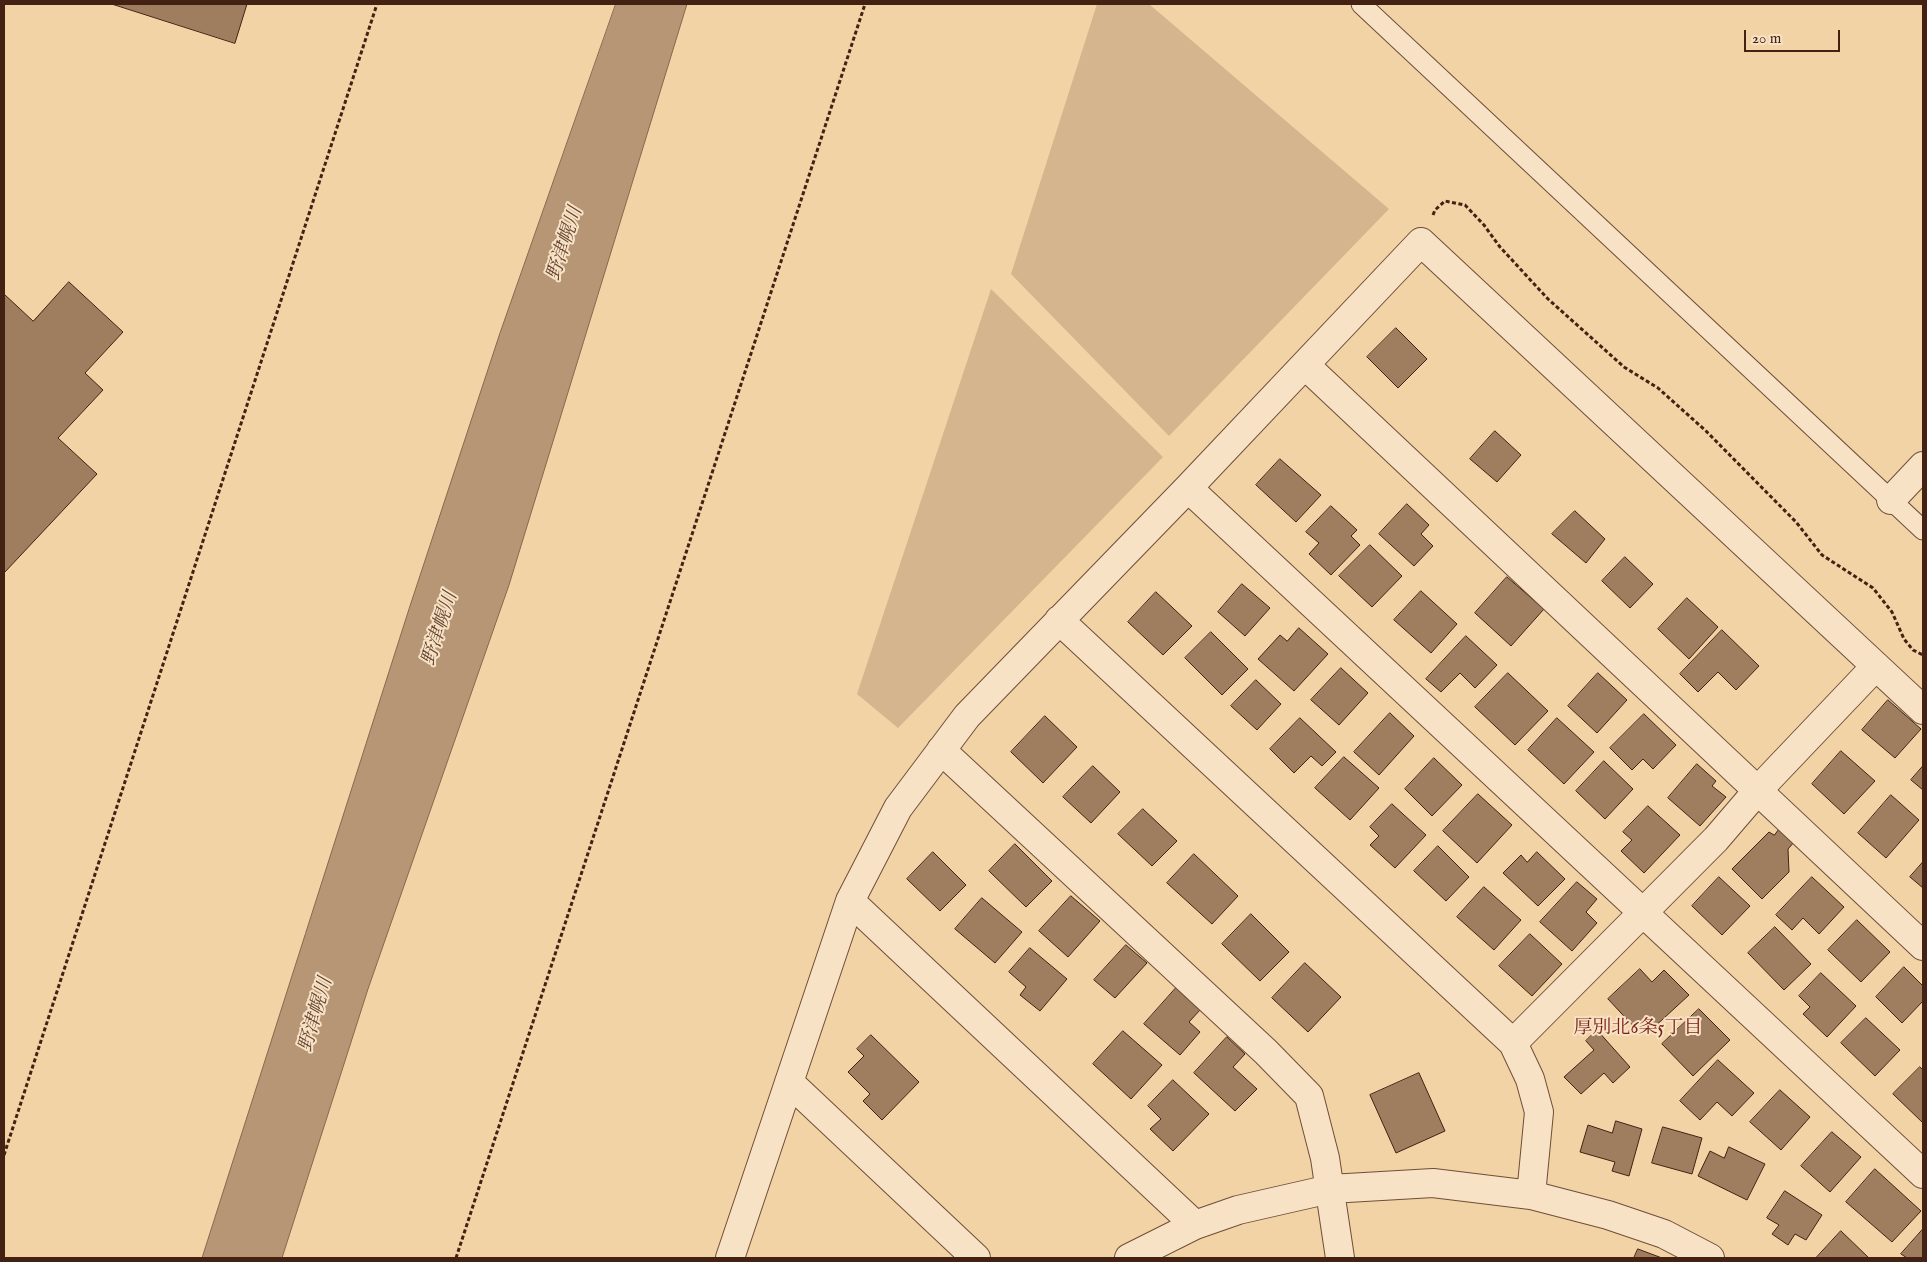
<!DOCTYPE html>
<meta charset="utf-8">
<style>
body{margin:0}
#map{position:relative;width:1927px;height:1262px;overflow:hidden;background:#f2d3a6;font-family:"IM FELL English",serif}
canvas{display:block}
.frame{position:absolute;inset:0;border:5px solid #432113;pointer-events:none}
.scale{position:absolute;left:1744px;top:30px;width:96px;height:22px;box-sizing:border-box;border:2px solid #432113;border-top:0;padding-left:6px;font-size:15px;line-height:18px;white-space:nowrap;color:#432113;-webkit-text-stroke:4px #f7e2c5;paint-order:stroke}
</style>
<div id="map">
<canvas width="1927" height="1262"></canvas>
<div class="frame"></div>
<div class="scale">20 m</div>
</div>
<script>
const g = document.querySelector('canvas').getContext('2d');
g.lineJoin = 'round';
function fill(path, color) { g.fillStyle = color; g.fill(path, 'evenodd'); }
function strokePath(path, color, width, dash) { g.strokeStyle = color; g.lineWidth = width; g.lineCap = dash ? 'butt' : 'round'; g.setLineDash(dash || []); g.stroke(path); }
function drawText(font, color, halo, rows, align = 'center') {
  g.font = font + ' "IM FELL English","Noto Serif JP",serif'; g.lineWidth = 4; g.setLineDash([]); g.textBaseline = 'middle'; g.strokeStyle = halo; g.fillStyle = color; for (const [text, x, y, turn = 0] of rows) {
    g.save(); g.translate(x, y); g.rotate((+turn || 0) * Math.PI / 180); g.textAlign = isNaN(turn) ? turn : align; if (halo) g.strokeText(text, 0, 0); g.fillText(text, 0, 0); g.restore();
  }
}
fill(new Path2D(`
 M1097,4H1149L1389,209L1169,436L1011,274Z
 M991,289L1163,457L898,728L857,694Z`), '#d4b58d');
const water = new Path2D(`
 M616,4H687L509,585L368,989L282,1258H202L409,609L500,333Z`);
fill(water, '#b69674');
strokePath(water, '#88674d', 1);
const building = new Path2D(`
 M112,4H247L235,43Z
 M69,282L123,332L85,373L103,390L58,438L97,474L4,573V294L33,321Z
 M1396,328L1427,359L1398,388L1367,357Z
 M1495,431L1521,455L1497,482L1470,459Z
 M1280,459L1321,495L1296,522L1256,485Z
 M1407,504L1429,525L1421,534L1433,546L1414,566L1379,534Z
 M1331,506L1357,530L1351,536L1360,545L1331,575L1309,554L1319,543L1306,532Z
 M1575,511L1605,539L1586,563L1552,534Z
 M1370,545L1402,576L1372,607L1339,576Z
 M1625,557L1653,584L1630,608L1602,581Z
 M1507,577L1544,609L1511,646L1475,613Z
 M1242,584L1270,608L1245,636L1218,612Z
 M1421,591L1457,624L1431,653L1394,620Z
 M1156,592L1192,626L1163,655L1128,622Z
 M1687,598L1718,627L1689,659L1658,629Z
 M1299,628L1328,654L1294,691L1258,659L1280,635L1287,641Z
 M1722,630L1759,666L1736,690L1718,672L1698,692L1680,674Z
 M1211,632L1248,669L1222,695L1185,658Z
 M1466,636L1497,665L1475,688L1460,673L1441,692L1426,679Z
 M1341,668L1368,693L1339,725L1311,700Z
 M1508,673L1548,711L1515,745L1475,707Z
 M1598,673L1627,700L1597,733L1568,706Z
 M1256,680L1281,704L1257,730L1231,706Z
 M1888,700L1921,729L1895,758L1862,730Z
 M1390,713L1414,736L1379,775L1354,752Z
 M1644,714L1676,745L1653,769L1643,759L1632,770L1610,748Z
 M1045,716L1077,747L1043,783L1011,752Z
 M1300,718L1336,752L1322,766L1311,756L1294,773L1270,749Z
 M1557,718L1594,752L1564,784L1528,750Z
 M1841,751L1875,781L1844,814L1812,784Z
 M1344,757L1379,788L1350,820L1315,788Z
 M1434,758L1462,785L1432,816L1405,789Z
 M1604,761L1633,789L1605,819L1576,791Z
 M1697,764L1716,781L1712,786L1726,797L1700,826L1668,798Z
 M1093,766L1120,792L1091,823L1063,797Z
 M1923,766V790L1911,780Z
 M1478,794L1512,825L1477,863L1443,831Z
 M1891,795L1919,820L1886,858L1858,833Z
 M1392,804L1426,835L1395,868L1370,845L1379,836L1370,827Z
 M1648,806L1680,835L1644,873L1621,851L1632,840L1623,832Z
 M1143,809L1177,841L1152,866L1118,834Z
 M1781,827L1795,841L1788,849L1789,872L1762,899L1732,869L1769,832L1774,835Z
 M1015,844L1052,881L1026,907L989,871Z
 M1438,846L1469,877L1446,901L1414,871Z
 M933,852L966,885L940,911L907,879Z
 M1537,852L1565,879L1538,906L1503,873L1521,855L1527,862Z
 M1194,854L1238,896L1212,924L1167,883Z
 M1923,862V888L1910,877Z
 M1719,877L1750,906L1722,935L1692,906Z
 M1812,877L1844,907L1819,934L1803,918L1792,930L1776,915Z
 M1577,882L1597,899L1586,912L1597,923L1572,951L1540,922Z
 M1484,887L1521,920L1494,950L1457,917Z
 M1071,896L1100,921L1068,957L1039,931Z
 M982,898L1022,932L995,963L955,929Z
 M1251,914L1289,952L1260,981L1222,944Z
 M1857,920L1890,952L1861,982L1828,950Z
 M1775,927L1811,964L1784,990L1748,953Z
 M1530,934L1562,964L1532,996L1499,966Z
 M1126,945L1147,963L1115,998L1094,980Z
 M1030,948L1067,979L1040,1011L1020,995L1026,987L1009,972Z
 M1305,963L1341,997L1308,1032L1272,998Z
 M1904,967L1923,986V1001L1902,1023L1876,997Z
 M1640,969L1652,982L1664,970L1689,995L1651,1030L1642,1020L1634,1027L1608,999Z
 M1821,973L1856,1006L1827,1037L1803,1014L1810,1007L1799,996Z
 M1176,988L1200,1010L1189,1022L1200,1032L1180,1055L1144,1024Z
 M1699,1009L1730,1040L1693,1076L1662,1044Z
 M1866,1018L1900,1050L1875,1076L1841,1043Z
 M1597,1030L1630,1067L1613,1083L1604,1073L1581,1094L1564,1077L1594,1050L1586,1041Z
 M1123,1031L1162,1065L1131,1099L1093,1064Z
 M871,1035L919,1082L882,1120L863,1101L870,1094L848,1072L864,1056L857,1049Z
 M1227,1037L1245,1054L1233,1067L1257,1089L1235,1111L1194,1073Z
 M1718,1060L1754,1093L1732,1116L1717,1102L1700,1120L1680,1101Z
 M1920,1067L1923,1070V1123L1893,1094Z
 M1419,1073L1445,1131L1396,1153L1370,1095Z
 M1173,1080L1209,1114L1173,1151L1150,1129L1161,1119L1148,1106Z
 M1780,1090L1810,1117L1781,1150L1750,1122Z
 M1616,1121L1642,1129L1629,1176L1612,1171L1615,1162L1580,1152L1588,1125L1612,1133Z
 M1663,1127L1702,1138L1692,1174L1652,1163Z
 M1832,1132L1861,1157L1830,1192L1801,1166Z
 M1729,1147L1765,1164L1747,1200L1698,1176L1710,1151L1724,1158Z
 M1875,1169L1921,1211L1892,1242L1846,1202Z
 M1785,1191L1822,1215L1806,1240L1795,1234L1788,1245L1772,1234L1779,1225L1767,1218Z
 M1923,1229V1258H1907L1901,1254Z
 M1841,1231L1869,1258H1816Z
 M1638,1249L1662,1258H1634Z`);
fill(building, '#9e7e5f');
strokePath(building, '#432113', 1);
const service = new Path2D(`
 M1361,4L1923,530`);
const minor = new Path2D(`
 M1305,365L1923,946
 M1188,488L1923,1174
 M1891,500L1923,466
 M1059,620L1513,1043L1530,1079L1539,1112L1531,1195
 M941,750L1266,1052L1309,1096L1325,1158L1340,1258
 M850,901L1195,1225
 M1513,1043L1716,839L1758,790L1876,666
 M789,1082L976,1258
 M730,1258L850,901L898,808L967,716L1188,488L1421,242L1923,710
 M1129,1258L1195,1225L1238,1210L1330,1189L1433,1183L1531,1195L1608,1215L1664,1234L1710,1258`);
strokePath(service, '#6f4e38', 21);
strokePath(minor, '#6f4e38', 30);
strokePath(new Path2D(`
 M1433,215L1435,210L1445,201L1465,205L1484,225L1500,247L1548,299L1624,367L1658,388L1706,431L1796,522L1822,555L1873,588L1892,612L1904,639L1913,650L1923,655
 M4,1155L377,4
 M456,1258L865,4`), '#432113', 3, [4, 2.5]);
strokePath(service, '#f7e2c5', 19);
strokePath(minor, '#f7e2c5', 28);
drawText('italic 19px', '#664430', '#f7e2c5', [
 ["野津幌川",566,244,-72],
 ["野津幌川",441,629,-72],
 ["野津幌川",317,1015,-74]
]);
drawText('19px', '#7a1f14', '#f7e2c5', [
 ["厚別北6条5丁目",1638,1029]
]);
</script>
